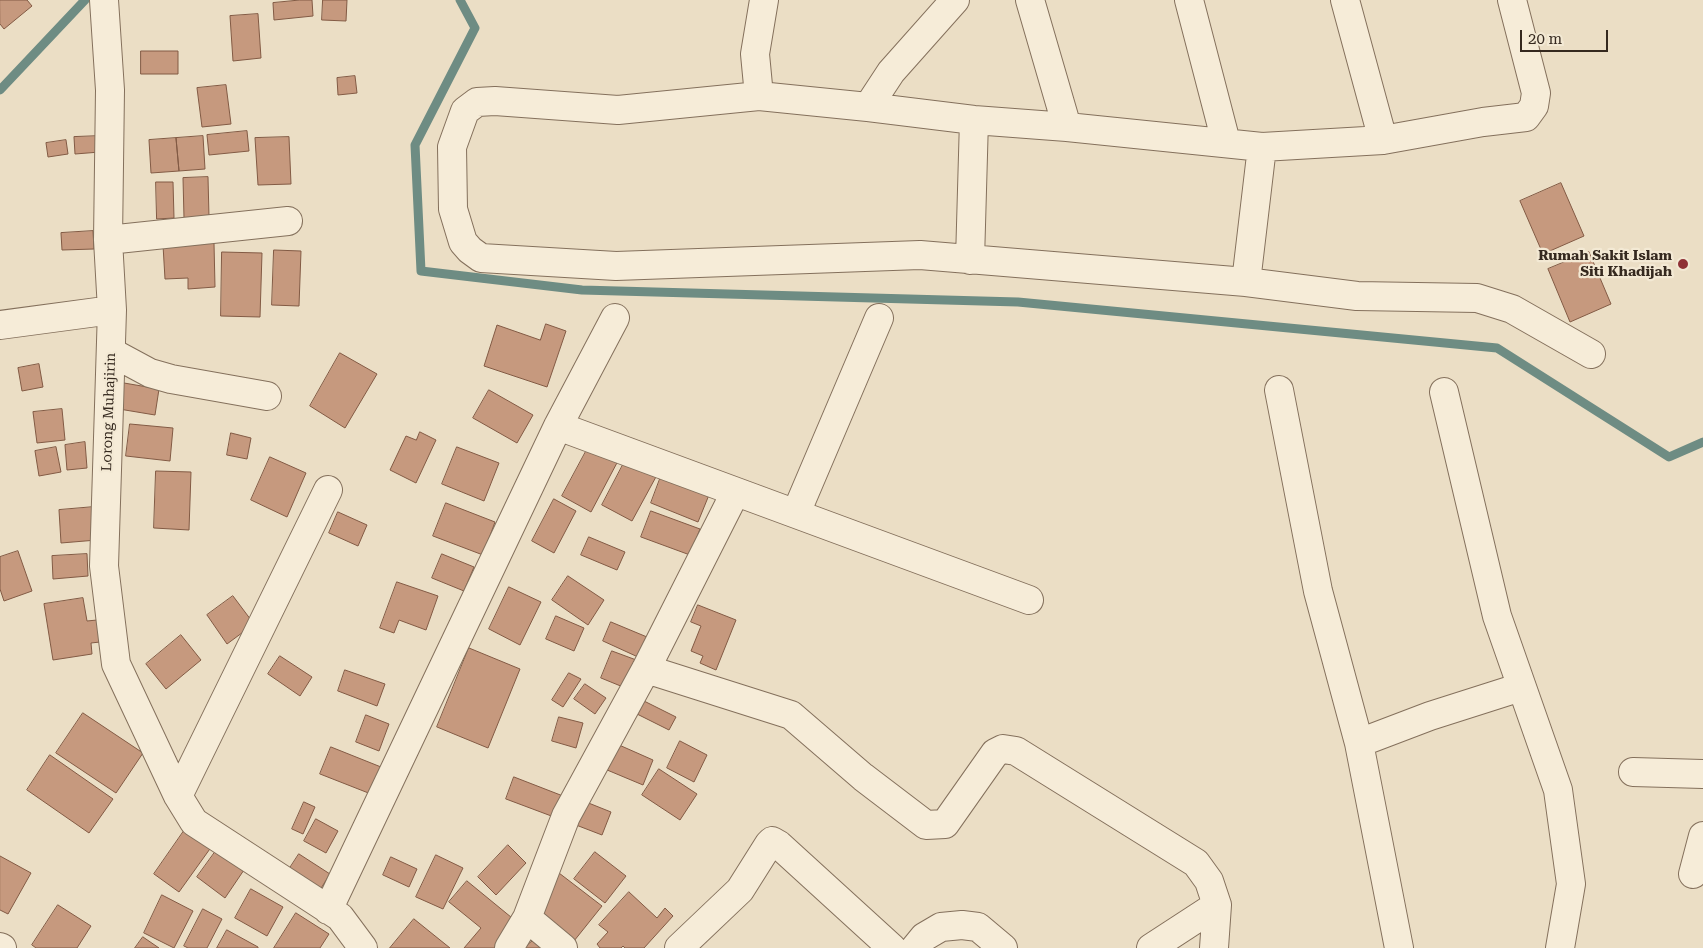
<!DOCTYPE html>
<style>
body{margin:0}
#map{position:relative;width:1703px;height:948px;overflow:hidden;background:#ebdec5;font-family:"Roboto Serif",serif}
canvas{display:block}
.scale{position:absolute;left:1520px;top:30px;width:88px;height:22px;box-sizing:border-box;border:2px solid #35291f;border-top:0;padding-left:6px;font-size:15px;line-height:18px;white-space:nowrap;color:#35291f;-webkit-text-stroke:4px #f3e9d4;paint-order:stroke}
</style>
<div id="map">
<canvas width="1703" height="948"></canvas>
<div class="scale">20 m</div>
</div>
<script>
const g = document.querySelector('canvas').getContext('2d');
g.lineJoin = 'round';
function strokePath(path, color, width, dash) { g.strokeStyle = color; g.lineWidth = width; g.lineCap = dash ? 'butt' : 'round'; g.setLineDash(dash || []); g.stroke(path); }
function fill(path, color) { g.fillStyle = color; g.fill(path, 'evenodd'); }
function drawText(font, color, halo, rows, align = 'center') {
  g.font = font + ' "Roboto Serif",serif'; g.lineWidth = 4.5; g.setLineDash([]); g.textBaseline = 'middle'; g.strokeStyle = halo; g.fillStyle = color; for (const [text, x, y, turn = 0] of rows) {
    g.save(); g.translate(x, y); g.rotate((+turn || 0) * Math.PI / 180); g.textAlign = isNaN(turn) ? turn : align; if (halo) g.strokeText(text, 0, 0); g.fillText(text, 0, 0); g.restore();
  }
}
strokePath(new Path2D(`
 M460,0L475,28L415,145L421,271L582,290L1018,302L1497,348L1669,457L1703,442
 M0,90L85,0`), '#6e8c83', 9);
const building = new Path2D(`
 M0,0H27L32,6L4,29L0,24Z
 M300,0H312L313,16L274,20L273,3Z
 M323,0H347L346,21L322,20Z
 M258,14L261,58L233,61L230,16Z
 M141,51H178V74H141Z
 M355,76L357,93L338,95L337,78Z
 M226,85L231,124L202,127L197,88Z
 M247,131L249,151L209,155L207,135Z
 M100,136V152L75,154L74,137Z
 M203,136L205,169L179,171L176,138Z
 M289,137L291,184L258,185L255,138Z
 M176,138L179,171L151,173L149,140Z
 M66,140L68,154L48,157L46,143Z
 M208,177L209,217L184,218L183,178Z
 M156,182H173L174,218L157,219Z
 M1561,183L1584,236L1543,254L1520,201Z
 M93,231L94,249L62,250L61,233Z
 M214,243L215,287L188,289V278L165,279L163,245Z
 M274,250L301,251L299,306L272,305Z
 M222,252L262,253L260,317L221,316Z
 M1589,252L1611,304L1570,322L1548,269Z
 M546,324L566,331L547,387L484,366L497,325L540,340Z
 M340,353L377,374L345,428L310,406Z
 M39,364L43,387L22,391L18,368Z
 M124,383L159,389L155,415L119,409Z
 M489,390L533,415L517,443L473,418Z
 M62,409L65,440L37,443L33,412Z
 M130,424L173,428L170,461L126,456Z
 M420,432L436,440L416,483L390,470L406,436L416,440Z
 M231,433L251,438L247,459L227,455Z
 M85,442L87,468L67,470L65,445Z
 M590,444L619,459L591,512L562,496Z
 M56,447L61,472L39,476L35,451Z
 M457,447L499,463L484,501L442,484Z
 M270,457L306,473L287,517L251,500Z
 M626,459L657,475L632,521L602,505Z
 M156,471L191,472L189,530L154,528Z
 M663,471L711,490L698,522L651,503Z
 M554,499L576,511L554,553L532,541Z
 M446,503L495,522L483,555L433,536Z
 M94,507L97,540L61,543L59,510Z
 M651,511L700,529L690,555L641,537Z
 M338,512L367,525L358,546L329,533Z
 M589,537L625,552L617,570L581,555Z
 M18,551L32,591L4,601L0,589V557Z
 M87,554L88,576L53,579L52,556Z
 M442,554L474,567L464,591L432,578Z
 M568,576L604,600L588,625L552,600Z
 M397,582L438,596L426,630L399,620L394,633L380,628Z
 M509,587L541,602L520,645L489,629Z
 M233,596L254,624L227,644L207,615Z
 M83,598L87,621L97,620L100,642L91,643L92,654L53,660L44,604Z
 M698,605L736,620L716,670L700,663L703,656L691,651L701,626L691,622Z
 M556,616L584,628L574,651L546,639Z
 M611,622L647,637L638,657L603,641Z
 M181,635L201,660L166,689L146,664Z
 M469,648L520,669L488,748L437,727Z
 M612,651L639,661L628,689L601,678Z
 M280,656L312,677L300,696L268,674Z
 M345,670L385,684L377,706L338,691Z
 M569,673L581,679L563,707L552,700Z
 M585,684L606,698L595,714L574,699Z
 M644,701L676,717L669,730L637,714Z
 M83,713L143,753L116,793L56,753Z
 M366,715L389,724L379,751L356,742Z
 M559,717L583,723L576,748L552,741Z
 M610,741L653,760L643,785L600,767Z
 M680,741L707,755L694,782L667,768Z
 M331,747L381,767L371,794L320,774Z
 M50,755L113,799L89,833L27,790Z
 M659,769L697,794L680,820L642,795Z
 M514,777L563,796L554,817L506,799Z
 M304,802L315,807L303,834L292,829Z
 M586,802L611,812L602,835L576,825Z
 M316,819L338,831L326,853L304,841Z
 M186,828L212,846L179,892L154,874Z
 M508,845L526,863L496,895L478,877Z
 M218,848L246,867L225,898L197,877Z
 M595,852L626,876L605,903L574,879Z
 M299,854L330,874L318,893L286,874Z
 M436,855L463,868L443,909L416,897Z
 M0,856L31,873L8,914L0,910Z
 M391,857L417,869L409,887L383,875Z
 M559,873L602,906L574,941L532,908Z
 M467,881L517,922L495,948H464L481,928L449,902Z
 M251,889L283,907L267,936L235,918Z
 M629,892L657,918L665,908L673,916L644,948H625L623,946L621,948H600L597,944L608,932L599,925Z
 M162,895L193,911L174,948L144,933Z
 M58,905L91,926L77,948H36L32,945Z
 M203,909L222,919L207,948H188L184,946Z
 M296,913L329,934L320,948H274Z
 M414,919L450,948H390Z
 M227,930L258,947V948H217Z
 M541,934L553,948H524Z
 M143,937L159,948H135Z`);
fill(building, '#c6997e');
strokePath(building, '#825a44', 1);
const minor = new Path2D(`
 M104,0L110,90L108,240L112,310L104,566L116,664L178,796L194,822L340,917L363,948
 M1030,0L1067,127
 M1189,0L1226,142
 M1345,0L1383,140
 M1512,0L1536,93L1534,106L1526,117L1483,122L1383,140L1262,147L1067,127L974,120L868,107L759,96L618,110L495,101L477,102L465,111L452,147L453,209L463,242L470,250L481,258L616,266L920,255L1246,282L1357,296L1477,298L1512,309L1591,354
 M759,96L755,54L764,0
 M868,107L891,72L955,0
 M108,240L288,221
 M970,260L974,120
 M1246,282L1262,147
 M0,325L112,310
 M111,352L150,373L171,379L267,396
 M1279,390L1318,591L1359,743L1399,948
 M1444,392L1497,616L1558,790L1571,884L1560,948
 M558,426C715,485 872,541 1029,600
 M796,513L879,318
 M646,669L791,715L863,777L926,825L945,824L995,753L1003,749L1016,751L1196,863L1209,881L1217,905L1214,948
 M1359,743L1430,716L1521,687
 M1633,772L1703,774
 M178,796L328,490
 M1693,874L1703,836
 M328,910L558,426L615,318
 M527,918L563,948
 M0,947L2,948
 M509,948L527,918L566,816L646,669L735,493
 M679,948L740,890L769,844L772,841L779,845L892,948
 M915,948L924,937L941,927L962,925L978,927L1003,948
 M1151,948L1217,905`);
strokePath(minor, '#84705c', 30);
strokePath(minor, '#f6ecd8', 28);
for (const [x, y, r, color] of [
 [1683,264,6,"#8f3135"]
]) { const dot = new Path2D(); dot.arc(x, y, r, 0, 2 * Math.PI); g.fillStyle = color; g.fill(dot); strokePath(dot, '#f3e9d4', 2); }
drawText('bold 14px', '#35291f', '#f3e9d4', [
 ["Rumah Sakit Islam",1672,256],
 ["Siti Khadijah",1672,272]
], 'right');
drawText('14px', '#35291f', '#f3e9d4', [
 ["Lorong Muhajirin",109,412,-88]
]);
</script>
